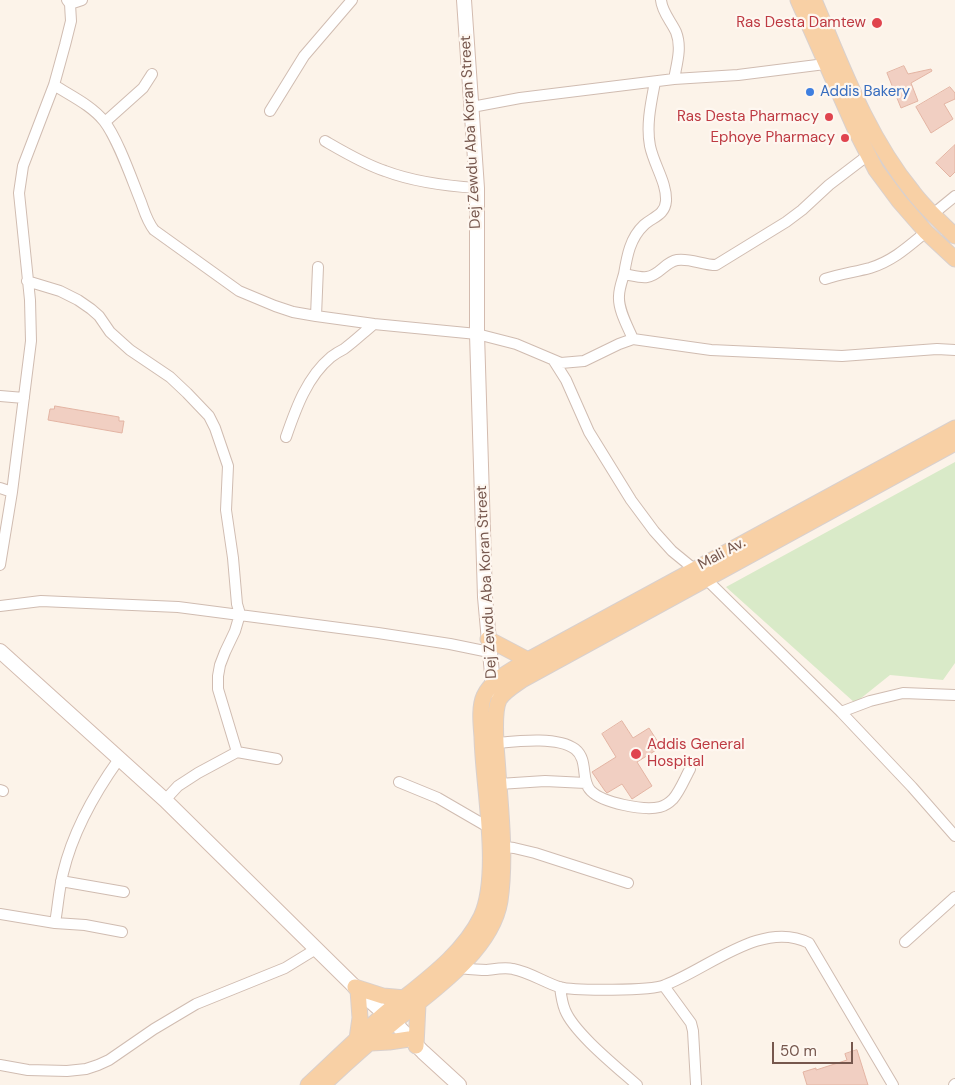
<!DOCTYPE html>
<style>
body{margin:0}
#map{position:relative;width:955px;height:1085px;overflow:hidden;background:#fcf3e9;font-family:"DM Sans",sans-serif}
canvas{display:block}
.scale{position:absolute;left:772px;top:1042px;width:81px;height:22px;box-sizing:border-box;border:2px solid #76574d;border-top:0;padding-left:6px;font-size:15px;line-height:18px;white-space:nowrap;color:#76574d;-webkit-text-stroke:4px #fef7f0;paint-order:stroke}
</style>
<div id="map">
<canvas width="955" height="1085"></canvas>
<div class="scale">50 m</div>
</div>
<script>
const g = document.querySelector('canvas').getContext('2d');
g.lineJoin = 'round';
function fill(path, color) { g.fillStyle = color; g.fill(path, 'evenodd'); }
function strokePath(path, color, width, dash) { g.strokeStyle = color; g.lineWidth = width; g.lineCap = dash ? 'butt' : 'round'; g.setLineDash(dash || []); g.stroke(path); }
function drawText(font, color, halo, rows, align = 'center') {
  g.font = font + ' "DM Sans",sans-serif'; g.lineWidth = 4.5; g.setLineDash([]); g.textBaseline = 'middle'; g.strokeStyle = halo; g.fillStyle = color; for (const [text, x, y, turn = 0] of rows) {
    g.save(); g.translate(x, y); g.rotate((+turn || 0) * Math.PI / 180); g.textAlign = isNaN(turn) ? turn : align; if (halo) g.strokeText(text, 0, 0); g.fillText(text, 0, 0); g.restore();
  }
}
fill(new Path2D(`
 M955,462V663L943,680L890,675L855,703L726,587Z`), '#d9eac8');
const building = new Path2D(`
 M904,66L908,74L931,69L932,71L911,83L918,101L901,108L887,73Z
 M950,87L955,93V99L944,104L953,119L931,133L916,107Z
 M955,145V172L950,177L936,163Z
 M55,406L119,417V421H124L122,433L48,420L50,409H54Z
 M622,721L633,738L649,728L661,747L637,762L652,786L632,799L622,784L607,793L605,791L592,772L616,757L602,734Z
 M857,1050L868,1085H807L803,1072L816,1068V1070L847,1060L845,1054Z`);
fill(building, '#f1cfc2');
strokePath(building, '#e3b4a3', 1);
const street = new Path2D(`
 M661,0C662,12 671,21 676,32C682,47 677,63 674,79
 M70,4L82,0
 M54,85C71,96 91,105 104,121C118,139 132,180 141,202C145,213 147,221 154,230L239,291L275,306L293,312L316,316L374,324L477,334L516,344L561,363L584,361L619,344L633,339L711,350L842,356L937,349L955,350
 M472,107L520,98L674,79L738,75L825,64
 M270,111L304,56L352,0
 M105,122L143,88L152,74
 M325,141C344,152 364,164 385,171C414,182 446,186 477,188
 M933,214L955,196
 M624,274C631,275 640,278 647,277C660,275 665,262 677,260C690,258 703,265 716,265L786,222L802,210L829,185L867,156
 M825,279C840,274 855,272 870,268C893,261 909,246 926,232
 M27,281L60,291L78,300L91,309L99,316L110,332L130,350L170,377L187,393L209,416L215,428L228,466L226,510L233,558L237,604L240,614L235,631L225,652L220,665L218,676V689L237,752
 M316,316L318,267
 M633,339C628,327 618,310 619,296C619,289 622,281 624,274C627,256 630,238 644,225C653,217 665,215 666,201C667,183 654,165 650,146C646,125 651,103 655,82
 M554,361L566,380L589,432L631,500L654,531L672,551L705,578L841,712L912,787L955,836
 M0,396L24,398
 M286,437C296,408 307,377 331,357C335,354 340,351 344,349C355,341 364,332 374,324
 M0,488L12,492
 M0,565L12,492L31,341L30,300L19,193L23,166L54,85L65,45L71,21L70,4L67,0
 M0,606L41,601L178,607L378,633L450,644L489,652
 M841,712L870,701L903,693L955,695
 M497,743C517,741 558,736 575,749C589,760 580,780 591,791C603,803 644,811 660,807C664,806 670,802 673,799C680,791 685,778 690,769
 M399,782L438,798L488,827
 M499,784L545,781L586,783
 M0,790L3,791
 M165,800L178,786L198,773L237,752L277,759
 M497,846L514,848L535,853L628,883
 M61,881L124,892
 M0,914L55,923L85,925L122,932
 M55,923C58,906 59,889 63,873C73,831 94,794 119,759
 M905,942L955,897
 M460,968C469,969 478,970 487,970C495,969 505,967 513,969C529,972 544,982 559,987C574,991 651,991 665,985C708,969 762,919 809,943L893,1085
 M664,986L691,1023L693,1031L696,1084
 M560,987C561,995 562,1003 565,1010C574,1033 618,1068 637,1085
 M0,1065L28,1070L67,1071L86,1069L98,1065L109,1060L154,1029L196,1004L285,968L316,949
 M954,1085L955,1084`);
const secondary = new Path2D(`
 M464,0L477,188V334L485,597L493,685L496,692
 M0,651L165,800L358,990L394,1022L423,1052L459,1085`);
const primary = new Path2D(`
 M798,0L856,131L876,170L899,201L926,232L955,259
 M814,0C842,66 867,136 913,192C925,208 941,222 955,236
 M488,639L528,660
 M355,987L383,996L405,998
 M357,1039L360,1018L358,990
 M371,1043L389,1042L409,1039
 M416,1046L418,1004
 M308,1085C333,1062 357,1038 383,1015C417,986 461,958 481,917C501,874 483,786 482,737C481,724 479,707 484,696C492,679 514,669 528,660L955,428
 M323,1085C346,1063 370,1042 394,1022C431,992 492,951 500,901C506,859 501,814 498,772C497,754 492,715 499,700C503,692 515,685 522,680L955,443`);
strokePath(street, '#d0bcb1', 12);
strokePath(secondary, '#d3bbaf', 16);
strokePath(primary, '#d9d0cd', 17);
strokePath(street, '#fff', 10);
strokePath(secondary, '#fff', 14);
strokePath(primary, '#f8d0a5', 15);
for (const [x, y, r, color] of [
 [877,23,6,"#e0444e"],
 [810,92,5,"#3f7fe0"],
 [829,117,5,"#e0444e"],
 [845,138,5,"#e0444e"],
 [636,754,6,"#e0444e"]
]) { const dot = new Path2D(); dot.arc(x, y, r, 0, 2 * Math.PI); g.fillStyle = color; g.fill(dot); strokePath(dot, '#fef7f0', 2); }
drawText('15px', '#be3a42', '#fef7f0', [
 ["Ras Desta Damtew",866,23],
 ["Ras Desta Pharmacy",819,117],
 ["Ephoye Pharmacy",835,138],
 ["Addis General",647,745,"left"],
 ["Hospital",647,762,"left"]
], 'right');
drawText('15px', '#366cbe', '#fef7f0', [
 ["Addis Bakery",820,92]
], 'left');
drawText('15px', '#76574d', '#fef7f0', [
 ["Dej Zewdu Aba Koran Street",471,132,-93],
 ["Mali Av.",722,554,-28],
 ["Dej Zewdu Aba Koran Street",487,582,-93]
]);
</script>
